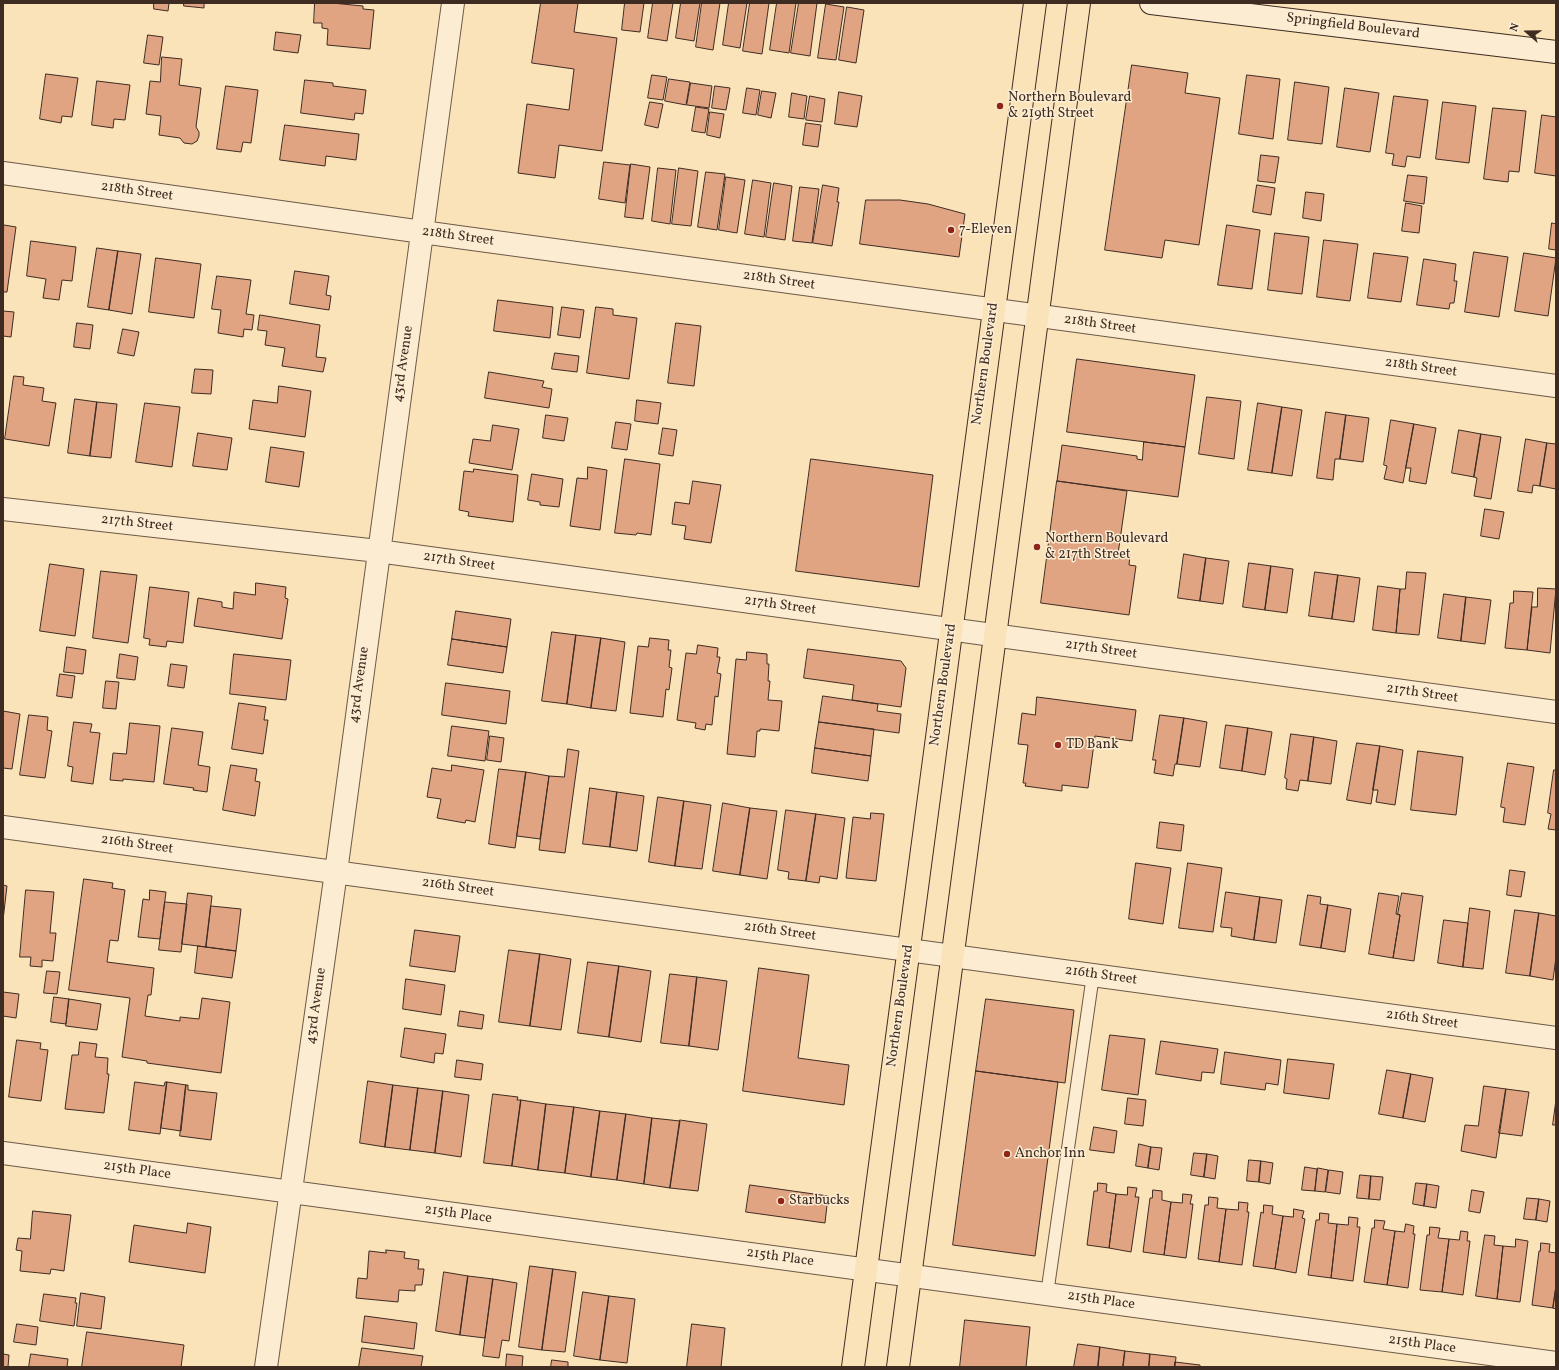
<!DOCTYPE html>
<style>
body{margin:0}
#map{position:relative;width:1559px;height:1370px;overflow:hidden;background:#fbe3b9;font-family:Vollkorn,serif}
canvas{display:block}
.frame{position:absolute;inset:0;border:4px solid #3e2b22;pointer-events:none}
.north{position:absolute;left:1507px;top:12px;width:40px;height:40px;-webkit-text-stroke:3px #fcedd2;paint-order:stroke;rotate:290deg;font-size:11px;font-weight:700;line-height:16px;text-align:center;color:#3e2b22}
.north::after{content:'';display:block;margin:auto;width:14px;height:18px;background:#3e2b22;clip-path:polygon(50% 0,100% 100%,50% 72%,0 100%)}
</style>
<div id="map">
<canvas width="1559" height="1370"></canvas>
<div class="frame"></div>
<div class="north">N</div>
</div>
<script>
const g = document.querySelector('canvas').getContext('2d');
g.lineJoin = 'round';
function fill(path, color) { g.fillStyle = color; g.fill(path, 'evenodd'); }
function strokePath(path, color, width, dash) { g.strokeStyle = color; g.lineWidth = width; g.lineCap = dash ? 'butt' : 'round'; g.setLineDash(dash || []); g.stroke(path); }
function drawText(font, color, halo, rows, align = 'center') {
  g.font = font + ' Vollkorn,serif'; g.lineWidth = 3; g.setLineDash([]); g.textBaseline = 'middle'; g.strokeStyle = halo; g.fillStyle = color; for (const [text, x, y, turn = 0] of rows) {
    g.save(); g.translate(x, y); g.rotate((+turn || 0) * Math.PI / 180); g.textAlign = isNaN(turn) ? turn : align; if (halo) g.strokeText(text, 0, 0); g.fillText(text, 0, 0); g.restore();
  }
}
const building = new Path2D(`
 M154,3H169L168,11L154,9Z
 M184,3H204V8L184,6Z
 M315,3H332L363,6V9L374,10L370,49L327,45L328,29L322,28V23H314Z
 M541,3H578L574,32L617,38L602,151L559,145L555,178L518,173L527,104L569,110L574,69L532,63Z
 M625,3H644L640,32L622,30Z
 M653,3H673L667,41L648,38Z
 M681,3H700L694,41L676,38Z
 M702,3H720L713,50L696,47Z
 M729,3H747L740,48L723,45Z
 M750,3H769L762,54L743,51Z
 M777,3H796L789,53L770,50Z
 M799,3H817L810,56L791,53Z
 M826,4L844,7L836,60L818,58Z
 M847,7L864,10L856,63L839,60Z
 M276,32L301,35L298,53L274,50Z
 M148,35L163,37L159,65L144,63Z
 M162,57L182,59L179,85L201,88L196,127L199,132V136L197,141L192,144L184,143L180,138L159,135L161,116L146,114L150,81L160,82Z
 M1132,65L1188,73L1185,93L1220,98L1199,245L1165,240L1162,258L1105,250Z
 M46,74L78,78L72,117L62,116L61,123L40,119Z
 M652,75L667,77L663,100L648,98Z
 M1247,75L1280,79L1273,139L1239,134Z
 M669,79L690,82L686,105L665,101Z
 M305,80L333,83V86L366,90L363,114L355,113L354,120L301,113Z
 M97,81L130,85L125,120L114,119L113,128L92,125Z
 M1295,82L1329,87L1322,144L1288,140Z
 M691,83L712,86L709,108L687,105Z
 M226,86L258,90L251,143L243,142L241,152L217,149Z
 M715,86L730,88L726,110L712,108Z
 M747,88L760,90L756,115L743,113Z
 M1345,88L1379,93L1370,152L1337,147Z
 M762,91L776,93L771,118L758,115Z
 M839,92L862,96L857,127L835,124Z
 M792,93L807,96L804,119L789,117Z
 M810,96L825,99L822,122L806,120Z
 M1394,96L1428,100L1420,158L1407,156L1405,167L1392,165L1394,154L1386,153Z
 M650,102L663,104L658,128L645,125Z
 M1443,102L1476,106L1469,163L1436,159Z
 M696,107L709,109L705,133L692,131Z
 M1493,108L1526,111L1519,172L1509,171L1508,182L1484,179Z
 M710,112L724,114L720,138L707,135Z
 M1542,115L1556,117V176L1535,173Z
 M806,123L821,125L818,147L803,145Z
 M285,125L359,134L356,160L326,156L325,166L280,160Z
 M1261,155L1279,157L1275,183L1258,181Z
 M604,162L630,165L625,203L599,199Z
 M631,164L650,167L643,219L625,217Z
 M658,168L676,170L670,224L652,221Z
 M679,168L698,171L691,226L672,224Z
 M706,172L725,174L717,230L698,227Z
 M1408,175L1427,177L1424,204L1404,201Z
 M726,177L745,180L737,233L719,230Z
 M753,180L771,183L764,237L745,234Z
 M774,183L792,186L785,240L766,237Z
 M823,185L839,188L837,202H839L832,246L813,243Z
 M1257,185L1275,188L1271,215L1253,212Z
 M800,187L819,189L812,243L793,241Z
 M1306,192L1324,194L1321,221L1303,218Z
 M866,200H900L928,204L965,214L959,257L860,244Z
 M1406,203L1422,206L1419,233L1402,231Z
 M1552,223L1556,224V250L1549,249Z
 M4,225L16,227L7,292H3Z
 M1227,225L1260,230L1252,289L1218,285Z
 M1275,233L1309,237L1302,294L1268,290Z
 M1324,240L1358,244L1350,301L1317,297Z
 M31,241L76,247L72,281L62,280L59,300L43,298L46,279L27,276Z
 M97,248L118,251L109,310L88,307Z
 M118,251L141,254L132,314L109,310Z
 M1474,252L1508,257L1499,317L1465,312Z
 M1374,253L1408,257L1401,302L1368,298Z
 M1524,253L1556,258L1548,316L1515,311Z
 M156,258L201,264L194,318L149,312Z
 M1424,259L1456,264L1454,281H1457L1454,303H1450L1449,309L1417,305Z
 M295,271L329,276L326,295L331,296L329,310L290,304Z
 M217,276L251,280L246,314L254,315L252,330L244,329L243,337L218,333L221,310L212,309Z
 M498,300L553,307L550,338L494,331Z
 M562,307L584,310L580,338L558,335Z
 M596,307L613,309V315L637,318L629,379L587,373Z
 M3,311L14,312L11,337L3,336Z
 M260,315L320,325L316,357L326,358L323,372L282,366L285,348L265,345L267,331L258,330Z
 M77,323L93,325L90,349L74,347Z
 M676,323L701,326L694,386L668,383Z
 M123,329L139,332L134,356L118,353Z
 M555,353L579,356L577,372L552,369Z
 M1077,359L1195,375L1185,447L1067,432Z
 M195,369L213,370L211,394L192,393Z
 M489,372L544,381L542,387L552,389L549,408L485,398Z
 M14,376L24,377L23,385L44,388L42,401L56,403L49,446L5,439Z
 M279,386L311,391L305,437L249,429L253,400L277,403Z
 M1207,397L1241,401L1234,459L1199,454Z
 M75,399L97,402L90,456L68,453Z
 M637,400L661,403L658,424L635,421Z
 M97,402L117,404L111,458L90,456Z
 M145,403L180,407L172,467L136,462Z
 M1258,403L1282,407L1272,473L1248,470Z
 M1282,407L1302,410L1292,476L1272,473Z
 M1326,412L1346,415L1340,459H1335L1333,480L1317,478Z
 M546,415L568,418L564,441L543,438Z
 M1346,415L1369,418L1363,462L1340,459Z
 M1391,420L1414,424L1403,483L1384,479L1387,466L1384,465Z
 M616,422L631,424L627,450L612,448Z
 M1414,424L1436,428L1426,484L1409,481L1411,468H1406Z
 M493,425L519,429L512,470L469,463L473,439L490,441Z
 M663,428L677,430L673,456L659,454Z
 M1459,430L1481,434L1474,477L1452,473Z
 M198,433L232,438L227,470L193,466Z
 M1481,434L1501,437L1491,499L1474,496L1477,478L1474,477Z
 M1526,439L1547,443L1540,486L1533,485L1532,493L1518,491Z
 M1144,442L1185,447L1178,497L1057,481L1062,445L1137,456V459L1142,460Z
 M1547,443L1556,444V489L1540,486Z
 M271,447L304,452L299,487L266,482Z
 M625,459L660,464L651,535L637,533L636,535L615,533Z
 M811,459L933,475L919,587L796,571Z
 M588,467L607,470L600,530L570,526L577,478L587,479Z
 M474,469L518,475L513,522L468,516L469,512L459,510L464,471L473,472Z
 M532,474L563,479L559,507L540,505V502L528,500Z
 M693,481L721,485L711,543L684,539L686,526L672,524L675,502L689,504Z
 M1057,481L1127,491L1118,554L1130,555L1129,565L1136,566L1129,615L1041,603Z
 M1485,509L1504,512L1499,539L1481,536Z
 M1184,554L1206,558L1200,601L1178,598Z
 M1206,558L1229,561L1223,604L1200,601Z
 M1249,563L1271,566L1265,610L1243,607Z
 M50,564L84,569L75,636L40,631Z
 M1271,566L1293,569L1287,613L1265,610Z
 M101,571L137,575L128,643L93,638Z
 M1315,572L1338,575L1332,619L1309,616Z
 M1407,572L1426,573L1419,635L1396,633L1400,589H1405Z
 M1338,575L1360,578L1354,622L1332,619Z
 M256,583L286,587L285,598L288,599L282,639L194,626L198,598L222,602V607L233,609L234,592L255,595Z
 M1378,586L1400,589L1396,633L1373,630Z
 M150,587L189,592L183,643L167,641L166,647L149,645L150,639L144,638Z
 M1538,588L1556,589L1550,653L1527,650L1532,607H1537Z
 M1514,591L1533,592L1527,650L1505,648L1510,603H1513Z
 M1444,594L1466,597L1461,641L1438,638Z
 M1466,597L1491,600L1485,644L1461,641Z
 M456,611L511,619L507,647L452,639Z
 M552,632L576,635L567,704L542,701Z
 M576,635L601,638L591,708L567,704Z
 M601,638L625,642L616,711L591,708Z
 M650,638L669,640L668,650H671L669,667L672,668L669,690L666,689L663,717L630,713L638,646L648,647Z
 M452,639L507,647L503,673L448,665Z
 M698,645L718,648L717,657H720L717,673L721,674L718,697L715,696L712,725L706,724L705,730L695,728L696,723L677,720L686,653L696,654Z
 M67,647L86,650L83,674L64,672Z
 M808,649L901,661L906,668L901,707L852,700L854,685L804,678Z
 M747,652L767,654V664H769L768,681H770L768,700L782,701L779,731L760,729V731H757L755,757L727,754L736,659L746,660Z
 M120,654L138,657L135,680L117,678Z
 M234,654L291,660L286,700L230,694Z
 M171,664L187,666L184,688L168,686Z
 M60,674L75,676L72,698L57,696Z
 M106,681L119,682L116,709L103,708Z
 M446,683L510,691L506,724L442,715Z
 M823,696L878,704L877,711L901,714L899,733L819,722Z
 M1037,697L1136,710L1132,741L1095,736L1088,788L1062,785V791L1025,786L1026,783H1023L1028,745L1018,744L1022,713L1035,715Z
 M239,703L266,707L264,720H268L263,754L232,749Z
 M3,711L20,714L12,769L3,768Z
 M29,715L48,717L47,730L52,731L45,778L20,775Z
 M1160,715L1184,718L1177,764H1175L1173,776L1154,773L1156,760H1153Z
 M1184,718L1207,722L1200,767L1177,764Z
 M74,722L92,724L90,732L100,733L93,784L71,781L73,767L68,766Z
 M819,722L874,729L871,756L815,748Z
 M130,723L160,726L154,782L123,779V781L110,780L113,753L126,754Z
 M1226,725L1248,728L1242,771L1220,768Z
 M452,726L489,731L485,761L448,756Z
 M172,728L203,732L198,765L210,767L207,792L193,790L194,788L164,784Z
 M1248,728L1272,732L1265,775L1242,771Z
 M1291,734L1314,737L1308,781L1300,780L1298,791L1286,789L1287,779L1285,778Z
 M490,736L504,738L501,762L487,760Z
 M1314,737L1337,741L1331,784L1308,781Z
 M1357,743L1380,746L1371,804L1347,800Z
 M1380,746L1403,750L1395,805L1376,802L1378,790H1373Z
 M815,748L871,756L868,781L812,773Z
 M568,749L579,751L565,853L539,850L549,776L564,777Z
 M1418,751L1463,757L1456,815L1411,810Z
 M1508,763L1534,767L1525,825L1503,822L1505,808L1501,807Z
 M231,765L257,769L255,781L260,782L255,816L223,810Z
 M452,765L484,770L475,822L466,820L465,823L437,818L441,799L427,797L432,768L451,771Z
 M499,769L526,772L515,848L489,844Z
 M1554,770H1556V830L1548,829L1551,814L1548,813Z
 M526,772L549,776L540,839L517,836Z
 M590,788L617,792L610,847L583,844Z
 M617,792L644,796L637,851L610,847Z
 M658,797L684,801L675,866L649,862Z
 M684,801L711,805L702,869L675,866Z
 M723,803L750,808L740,875L713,871Z
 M750,808L777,811L767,879L740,875Z
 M786,810L816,814L806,881L788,879L789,872L778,870Z
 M871,813L884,814L876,881L846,878L853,817L870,819Z
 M816,814L845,818L837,879L820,876L819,883L806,881Z
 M1160,822L1184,825L1181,851L1157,848Z
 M1136,863L1171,868L1163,924L1129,919Z
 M1188,863L1222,868L1213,932L1179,928Z
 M1510,870L1525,872L1521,897L1507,895Z
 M84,879L113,883L112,888L125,890L118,941L110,940L107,962L154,968L151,995H148L145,1016L180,1021V1017L199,1019L202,998L230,1002L221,1073L147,1063V1061L122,1057L130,998L69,990Z
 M3,885L7,886L3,920Z
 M26,890L54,892L50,933H56L53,961L42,960V967L30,966L31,957H20Z
 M150,890L166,892L160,939L138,937L143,899L149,900Z
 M1226,892L1260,897L1254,940L1231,936L1232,928L1221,927Z
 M188,893L212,896L206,947L182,944Z
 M1379,893L1399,896L1396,914L1400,915L1393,958L1369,954Z
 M1402,893L1423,896L1414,961L1393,958L1400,915L1398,914Z
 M1308,895L1321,897L1320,904L1328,905L1321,948L1300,945Z
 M1260,897L1282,900L1276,943L1254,940Z
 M165,902L187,904L181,952L159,950Z
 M1328,905L1351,909L1345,952L1321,948Z
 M211,906L241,909L236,951L206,947Z
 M1470,908L1490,911L1483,969L1463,967Z
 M1515,910L1539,913L1530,976L1506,973Z
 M1539,913L1556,916V957L1553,980L1530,976Z
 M1444,920L1468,923L1463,967L1438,963Z
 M415,930L460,936L455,972L410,966Z
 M198,946L236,951L232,978L195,973Z
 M509,950L540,954L530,1026L499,1022Z
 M540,954L571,959L561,1030L530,1026Z
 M588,962L619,966L609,1037L578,1033Z
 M619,966L651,971L641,1042L609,1037Z
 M759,968L809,975L798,1058L849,1065L844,1105L743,1091Z
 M47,971L60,972L57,994L44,993Z
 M670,974L697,977L689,1046L661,1043Z
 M697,977L727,981L718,1050L689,1046Z
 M406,979L445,985L441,1015L403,1009Z
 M3,992L19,994L16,1018L3,1016Z
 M54,997L69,999L66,1024L51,1022Z
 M69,999L101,1004L97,1030L66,1026Z
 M986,999L1074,1010L1065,1083L976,1071Z
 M460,1011L484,1015L482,1029L458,1026Z
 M405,1028L446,1034L443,1054L435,1053L434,1063L401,1057Z
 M1110,1035L1145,1039L1138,1095L1102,1090Z
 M17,1040L41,1043L40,1049L48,1050L41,1101L9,1097Z
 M1161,1041L1218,1049L1214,1073L1202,1072L1201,1081L1156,1074Z
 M80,1042L97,1044L95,1057L108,1058L107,1074H109L104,1113L65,1109L72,1055H78Z
 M1225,1052L1281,1060L1278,1085L1266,1083L1265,1090L1221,1084Z
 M1288,1059L1334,1064L1329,1099L1284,1093Z
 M457,1060L483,1064L481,1080L455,1077Z
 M1387,1070L1411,1074L1403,1118L1379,1114Z
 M976,1071L1058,1082L1035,1256L953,1245Z
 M1411,1074L1433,1078L1425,1122L1403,1118Z
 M368,1081L393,1085L385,1147L360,1143Z
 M135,1082L164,1086L165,1082H167L160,1134L129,1130Z
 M167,1082L186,1085L181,1131L161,1128Z
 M186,1085H188V1090L217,1093L211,1140L180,1136Z
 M393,1085L418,1088L410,1150L385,1147Z
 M1484,1086L1506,1089L1496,1158L1461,1151L1465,1125L1478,1126Z
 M418,1088L443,1091L435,1153L410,1150Z
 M1506,1089L1529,1092L1522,1136L1499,1133Z
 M443,1091L469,1095L461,1157L435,1153Z
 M493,1094L518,1097L517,1100H521L512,1166L484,1163Z
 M1128,1098L1146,1100L1143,1126L1125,1124Z
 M521,1100L546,1104L538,1170L512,1166Z
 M1556,1100V1125H1553Z
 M546,1104L574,1107L565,1173L538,1170Z
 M574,1107L600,1111L591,1177L565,1173Z
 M600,1111L626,1114L617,1180L591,1177Z
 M626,1114L652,1118L644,1184L617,1180Z
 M652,1118L680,1121L670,1188L644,1184Z
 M680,1120L707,1124L698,1191L670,1188Z
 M1094,1127L1117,1131L1114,1153L1090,1150Z
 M1139,1144L1151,1147L1148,1168L1136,1166Z
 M1151,1147L1162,1148L1159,1170L1148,1168Z
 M1194,1153L1207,1154L1204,1177L1191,1175Z
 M1207,1154L1218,1156L1215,1179L1204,1177Z
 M1249,1160L1261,1161L1259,1182L1247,1181Z
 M1261,1161L1273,1163L1270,1184L1259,1182Z
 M1305,1167L1317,1169L1315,1191L1302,1190Z
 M1318,1168L1328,1170L1325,1192L1315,1191Z
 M1329,1170L1343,1172L1340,1194L1326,1192Z
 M1360,1175L1371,1176L1369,1199L1357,1198Z
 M1371,1176L1383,1177L1380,1200L1369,1199Z
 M1098,1183L1107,1184L1106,1192L1116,1194L1109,1248L1087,1245L1094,1191H1097Z
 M1416,1183L1427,1184L1424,1206L1413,1204Z
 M1427,1184L1439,1186L1436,1208L1424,1206Z
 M750,1185L828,1196L825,1223L746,1212Z
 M1128,1187L1137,1188L1135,1197H1139L1131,1252L1109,1248L1116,1194L1127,1195Z
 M1153,1190L1162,1191V1200L1171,1202L1164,1255L1143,1252L1150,1198H1152Z
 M1472,1190L1484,1192L1480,1213L1469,1211Z
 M1183,1194L1192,1195L1190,1204H1193L1186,1258L1164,1255L1171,1202L1182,1203Z
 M1209,1197L1218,1198L1217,1208L1226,1209L1219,1262L1198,1259L1205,1205H1208Z
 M1527,1198L1539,1199L1536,1220L1524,1219Z
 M1539,1199L1550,1201L1547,1222L1536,1220Z
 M1239,1202L1248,1203L1247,1212H1249L1242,1265L1219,1262L1226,1209L1238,1210Z
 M1264,1205L1273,1206L1272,1214L1283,1216L1275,1269L1253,1266L1261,1212L1263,1213Z
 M1294,1209L1304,1211L1302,1218L1305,1219L1296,1273L1275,1269L1283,1216L1293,1217Z
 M33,1211L71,1215L64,1271L51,1269L50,1274L20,1271L22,1251L16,1250L18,1238L30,1239Z
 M1320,1213L1329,1214L1328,1223L1337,1224L1331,1278L1308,1275L1316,1220H1319Z
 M1349,1217L1358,1218L1357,1227H1360L1353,1281L1331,1278L1337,1224L1348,1225Z
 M1375,1220L1385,1221L1383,1229L1395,1231L1387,1285L1364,1282L1372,1228H1374Z
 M188,1223L211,1227L205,1273L129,1262L134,1225L186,1233Z
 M1406,1224L1414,1226L1413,1234H1415L1408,1288L1387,1285L1395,1231L1404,1232Z
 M1430,1227L1440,1228L1438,1238L1449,1239L1442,1292L1420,1290L1427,1235H1429Z
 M1461,1231L1468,1232L1467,1241H1470L1463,1295L1442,1292L1449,1239L1459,1240Z
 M1485,1235L1495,1236L1494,1245L1503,1246L1497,1299L1476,1296Z
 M1516,1239L1528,1241L1520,1302L1497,1299L1503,1246L1515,1247Z
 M1541,1243L1550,1244L1549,1252L1556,1253V1286L1553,1308L1532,1305L1539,1251H1540Z
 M386,1250L405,1252L404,1258L419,1260L418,1269H424L422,1285H415V1291L399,1290L398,1302L356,1298L358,1278L367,1279L369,1251L386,1253Z
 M530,1266L553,1269L542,1350L519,1347Z
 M553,1269L576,1272L565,1352L542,1350Z
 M444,1272L468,1276L460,1335L436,1331Z
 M468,1276L493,1279L485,1338L460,1335Z
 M493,1279L517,1283L509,1341L502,1340L499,1358L483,1356Z
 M1556,1286V1309L1553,1308Z
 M583,1292L609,1296L600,1360L574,1356Z
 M81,1293L105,1297L101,1329L77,1326Z
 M44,1294L76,1298L75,1303H77L74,1326L40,1321Z
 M609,1296L635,1299L627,1363L600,1360Z
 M365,1316L417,1323L414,1349L362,1342Z
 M965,1320L1030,1327L1026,1367H960Z
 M17,1324L38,1327L36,1345L14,1342Z
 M692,1324L725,1328L721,1367H687Z
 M87,1332L184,1345L181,1367H82Z
 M1078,1344L1100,1347L1098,1367H1074Z
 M1100,1347L1125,1351L1123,1367H1098Z
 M362,1348L423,1356L421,1367H359Z
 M1125,1351L1150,1354L1149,1367H1123Z
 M3,1354L9,1355L8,1367H3Z
 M31,1354L68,1359L67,1367H29Z
 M507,1354L523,1356L522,1367H506Z
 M1150,1354L1176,1357L1175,1367H1149Z
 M552,1360L568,1362V1367H551Z
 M1175,1362L1200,1365V1367H1175Z`);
fill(building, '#e0a482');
strokePath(building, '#3e2b22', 1);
const lane = new Path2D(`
 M1047,1294L1093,975`);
const street = new Path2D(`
 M3,173L458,237L1556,386
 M3,509L378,551L1556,712
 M3,827L1556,1038
 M3,1153L1556,1363
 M266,1367L336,872L453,3`);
const secondary = new Path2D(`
 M1151,3L1556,52`);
const primary = new Path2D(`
 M853,1367L1035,3
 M898,1367L1079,3`);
strokePath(lane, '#6d5948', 14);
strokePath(street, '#6d5948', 24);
strokePath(secondary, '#3e2b22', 24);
strokePath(primary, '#3e2b22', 24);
strokePath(lane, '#fcedd2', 12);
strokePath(street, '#fcedd2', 22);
strokePath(secondary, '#fcedd2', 22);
strokePath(primary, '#fbe3b9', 22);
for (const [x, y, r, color] of [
 [1000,106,4,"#8f2418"],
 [951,230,4,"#8f2418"],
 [1037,547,4,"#8f2418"],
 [1058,745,4,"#8f2418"],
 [1007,1154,4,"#8f2418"],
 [781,1201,4,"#8f2418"]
]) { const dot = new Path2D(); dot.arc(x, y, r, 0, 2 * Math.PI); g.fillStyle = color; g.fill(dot); strokePath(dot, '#fcedd2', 1.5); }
drawText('14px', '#3e2b22', '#fcedd2', [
 ["Springfield Boulevard",1353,27,7],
 ["218th Street",137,192,8],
 ["218th Street",458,237,8],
 ["218th Street",779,281,8],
 ["218th Street",1100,325,8],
 ["43rd Avenue",404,364,-82],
 ["Northern Boulevard",986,364,-82],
 ["218th Street",1421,368,8],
 ["217th Street",137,524,6],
 ["217th Street",459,562,8],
 ["217th Street",780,606,8],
 ["217th Street",1101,650,8],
 ["43rd Avenue",360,685,-82],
 ["Northern Boulevard",944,685,-82],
 ["217th Street",1422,694,8],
 ["216th Street",137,845,8],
 ["216th Street",458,888,8],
 ["216th Street",780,932,8],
 ["216th Street",1101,976,8],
 ["43rd Avenue",317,1006,-82],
 ["Northern Boulevard",901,1006,-82],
 ["216th Street",1422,1020,8],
 ["215th Place",137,1171,8],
 ["215th Place",458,1215,8],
 ["215th Place",780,1258,8],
 ["215th Place",1101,1301,8],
 ["215th Place",1422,1345,8]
]);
drawText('14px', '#3e2b22', '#fcedd2', [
 ["Northern Boulevard",1008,98],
 ["& 219th Street",1008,114],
 ["7-Eleven",959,230],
 ["Northern Boulevard",1045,539],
 ["& 217th Street",1045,555],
 ["TD Bank",1066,745],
 ["Anchor Inn",1015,1154],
 ["Starbucks",789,1201]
], 'left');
</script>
